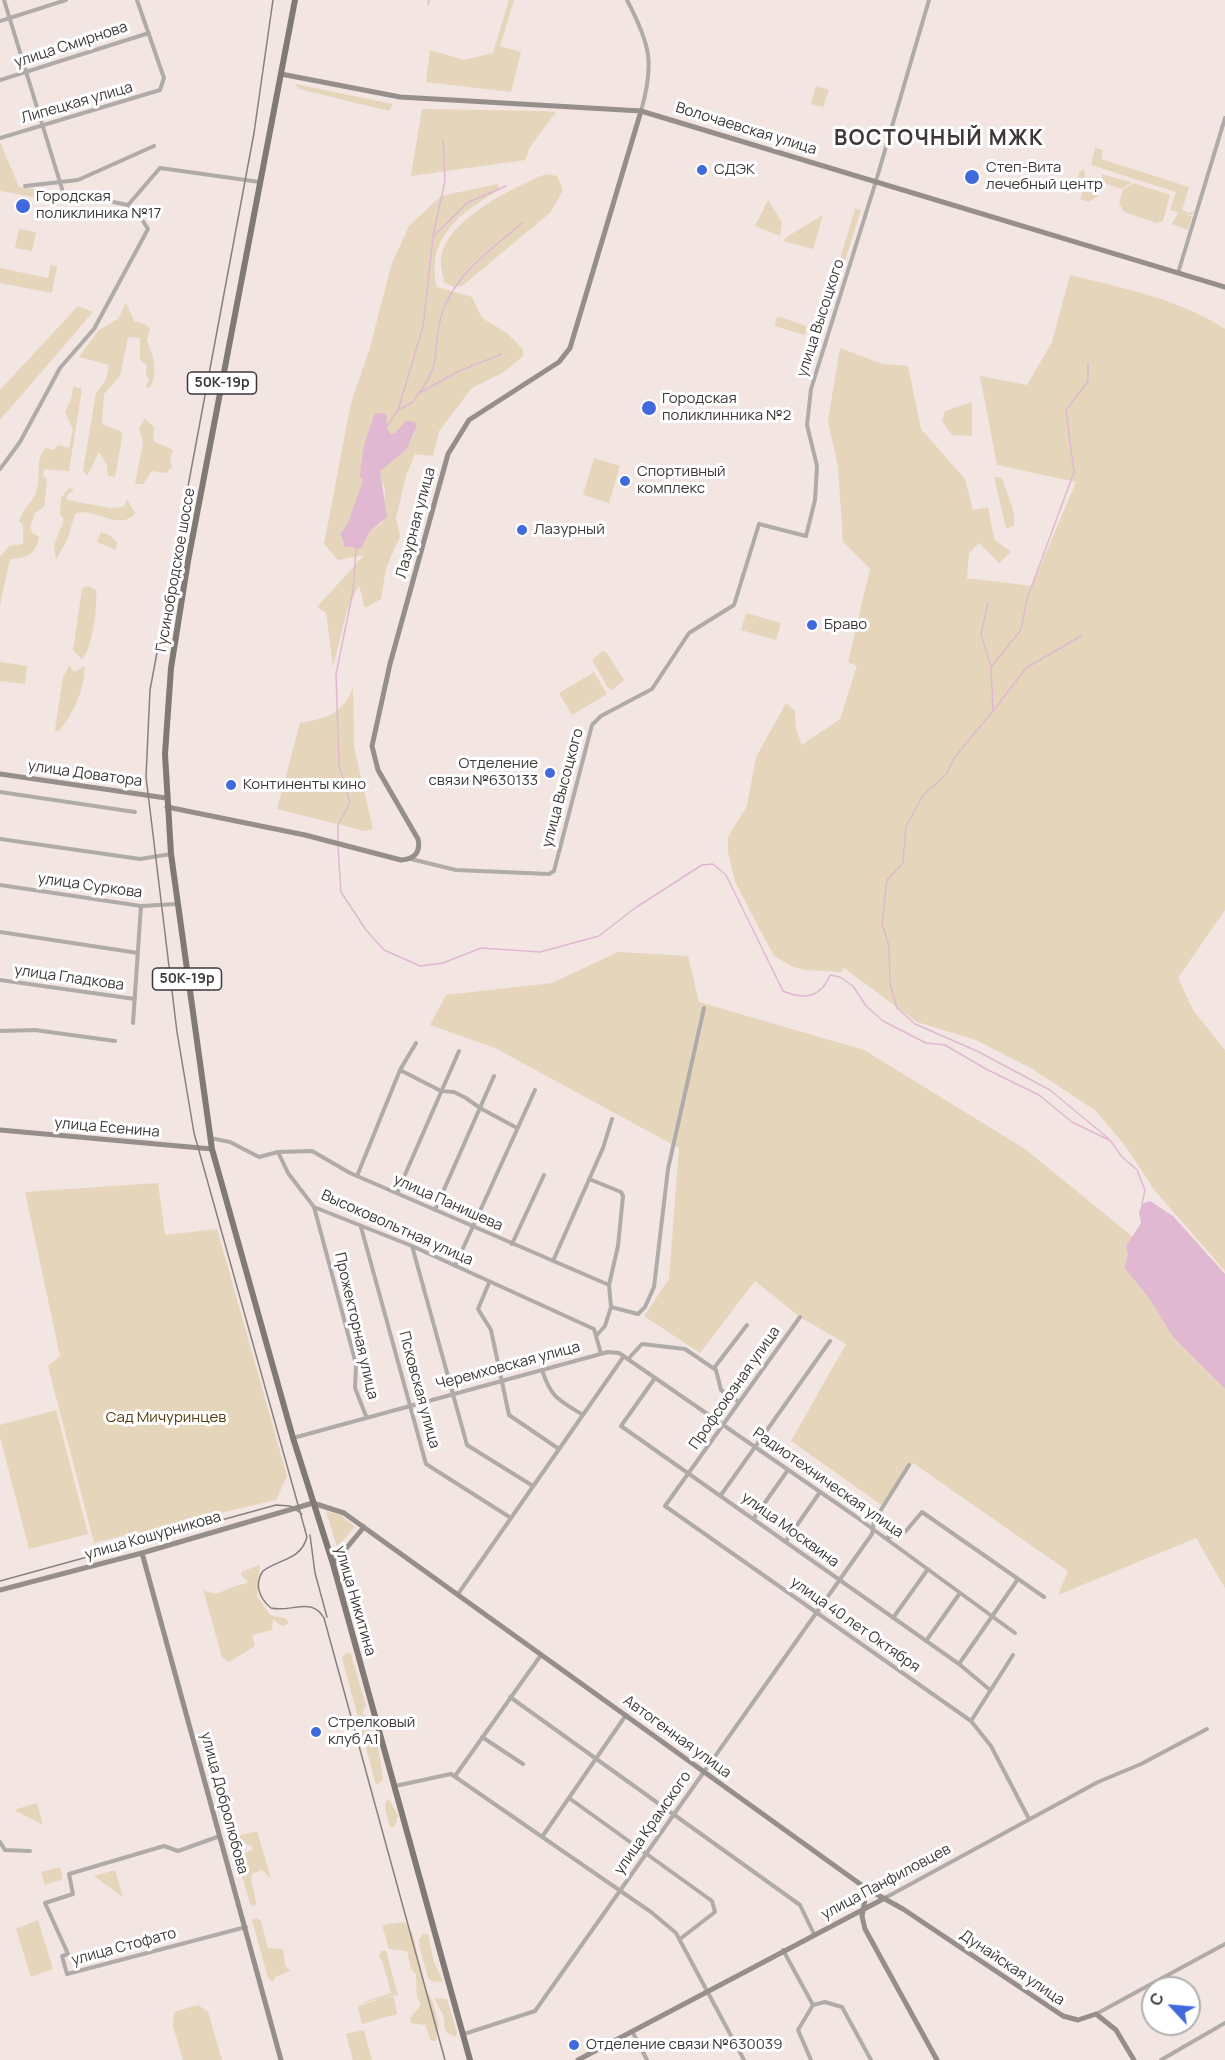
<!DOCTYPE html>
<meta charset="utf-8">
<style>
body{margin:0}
#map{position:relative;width:1225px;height:2060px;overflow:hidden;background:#f2e5e2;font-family:Manrope,sans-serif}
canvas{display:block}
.north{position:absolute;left:1141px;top:1976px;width:60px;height:60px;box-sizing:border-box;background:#fff;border:2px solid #b2b0af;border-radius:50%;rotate:296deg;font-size:16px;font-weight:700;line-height:24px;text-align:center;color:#3e3938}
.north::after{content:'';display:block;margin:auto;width:21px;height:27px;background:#406adb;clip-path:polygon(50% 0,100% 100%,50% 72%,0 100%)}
</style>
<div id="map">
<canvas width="1225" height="2060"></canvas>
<div class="north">С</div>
</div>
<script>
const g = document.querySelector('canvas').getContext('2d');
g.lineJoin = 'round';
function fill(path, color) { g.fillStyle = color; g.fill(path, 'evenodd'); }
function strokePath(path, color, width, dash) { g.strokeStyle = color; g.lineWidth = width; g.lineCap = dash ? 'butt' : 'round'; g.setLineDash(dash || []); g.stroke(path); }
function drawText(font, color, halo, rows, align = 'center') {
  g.font = font + ' Manrope,sans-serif'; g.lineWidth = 6; g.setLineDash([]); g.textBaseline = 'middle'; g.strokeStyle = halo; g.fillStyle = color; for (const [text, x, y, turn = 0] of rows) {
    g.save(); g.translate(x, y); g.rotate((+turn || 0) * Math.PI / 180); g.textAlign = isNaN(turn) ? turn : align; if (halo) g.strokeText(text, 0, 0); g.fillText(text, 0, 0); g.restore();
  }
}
fill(new Path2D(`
 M509,0H514L500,46L521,52L511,92L426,82L430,50L464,60L493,53Z
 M295,84L383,102L393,104L389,111L299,89Z
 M816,86L829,90L823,107L811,104Z
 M422,109L545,111L556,112L530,147L525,160L411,176Z
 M0,142L19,187L41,190L40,198L0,191Z
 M1095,148L1103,150L1101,159L1189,187L1182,210L1189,213L1194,211L1192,215L1185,214L1192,217L1188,230L1172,224L1178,212L1170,210L1176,192L1091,165Z
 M1084,169L1086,178L1083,177L1081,183L1095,188L1099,177L1102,184L1098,196L1089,202L1080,199L1083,190L1077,188L1079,172Z
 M546,174L557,176L563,190L551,212L462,286L453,287L444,282C443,275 440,266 441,259C445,220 514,187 546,174Z
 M1101,174L1130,182L1131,183L1122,189L1104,183Z
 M1133,183L1170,195L1163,221L1157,223L1124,212L1119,203L1123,190Z
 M498,184L499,190C461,213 425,237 437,287L472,297L482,318L507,333L523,349V356L504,372L472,388L439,431L433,456L415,454L406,476L396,518L400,536L386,568L381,599L365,608L359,585L347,610L333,667L326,613L317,607L364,555L338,560L324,544L351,403L369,351L392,263L409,226L441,196ZM400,427H417C408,453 395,454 379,473L385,489L383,522L370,531L362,547H348L342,542L340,534L348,523L364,480L361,461L369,428L394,435Z
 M768,200L782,222L780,236L755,226Z
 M855,209L861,210L839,280L834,279Z
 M823,215L813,249L783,241L788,236Z
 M19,229L36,232L32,251L15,248Z
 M51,265L57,266L52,293L0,283V268L48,278Z
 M1070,275C1123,288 1179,299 1225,329V910L1178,978L1193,1010L1225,1050V1271L1155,1191L1126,1147L1096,1111L1031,1068L976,1040L917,1022L844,968L841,972L805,970L791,966L774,956L735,882L728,852V837L747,806L756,757L786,703L795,711L796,730L802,745L840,719L857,666L848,662L870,569L843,542L838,466L828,421L840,348L882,364L908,366L921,429L965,479L973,510L988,507L994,539L1011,552L999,563L979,543L969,553L967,578L1032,586L1076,482L997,465L980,376L1027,385L1052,342Z
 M126,303L134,321L145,324L150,329L147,341C153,354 159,375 149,388L146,387L149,379L146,375L147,365L140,360V338L128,337L120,376L104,394L102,424L122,432C122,442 117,467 115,477L108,476L107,465L99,452L87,476L83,471L96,393L106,380L109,365L79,357L99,330L118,319Z
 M78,306L93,312L0,420V390Z
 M780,317L806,326V333L804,335L775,326L776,318Z
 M73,386L82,389L69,471L44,469L43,475L47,480L44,507L35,513L30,527L33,534L39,536C37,553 27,559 10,559L0,605V557L9,546L23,544V525L19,521C23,508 34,502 37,489C41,475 35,459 46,448L53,450L58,445L69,448L73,430L65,412L72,397Z
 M972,402V436L952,435L942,421L945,411Z
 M145,418L154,427L153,441L173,450L170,459L172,467L166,473L152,471L143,484H135L143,443L139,428Z
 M594,458L620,466L609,503L583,495Z
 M994,477L1002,478L1014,513V526L1006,528Z
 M69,488L74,490L67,495V500L110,508L124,507L127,499L135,513C120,533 93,505 75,514L68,538L56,560L54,545L64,520L60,514L61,498Z
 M101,532L109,535L117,542L116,550L97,542Z
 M87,586L96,590C98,604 92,651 82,659L73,650L82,589Z
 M746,613L781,623L776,640L741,630Z
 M603,651L607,653L624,680L612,690L608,688L592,660Z
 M0,662L27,666L25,684L0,681Z
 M69,666L75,672L84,666C86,687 72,717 58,732L55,730L63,677Z
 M594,672L607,694L572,715L559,693Z
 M353,687L354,747L373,829L365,831L277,809L300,723C326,718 343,715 353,687Z
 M618,952L688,956L699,1002L864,1050L1025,1149L1133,1237L1127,1246L1128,1254L1124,1267L1151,1301L1173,1337L1225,1389V1588L1196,1538L1058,1595L1068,1571L913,1463L883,1506L791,1441L846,1344L800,1317L755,1281L700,1353L644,1316L669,1279L679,1148L495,1048L430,1025L446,995L552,983Z
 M158,1183L165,1235L217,1229L287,1476L276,1500L216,1514L140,1539L137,1532L94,1543L48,1366L60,1356L25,1192Z
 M56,1410L88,1534L29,1549L0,1437V1425Z
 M326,1511L342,1516L355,1527L337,1547Z
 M260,1565L257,1596L270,1615L287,1619L288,1624L282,1626L273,1619L272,1630L252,1635L255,1646L229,1662L222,1657L203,1589C218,1601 229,1584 245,1584L248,1581L241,1575L243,1571Z
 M346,1653L351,1654L366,1706L362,1713L370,1718L373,1728L370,1730C379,1743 381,1763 383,1780L376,1785L342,1658Z
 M389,1799L398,1816L395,1826L390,1827L385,1808L386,1801Z
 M37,1803L43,1825L14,1810Z
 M257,1831L271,1879L262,1870L252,1874L251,1880L256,1902V1905L251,1906L234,1850L236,1848L245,1853L252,1850L253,1847L241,1842L237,1836Z
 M60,1867L63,1879L45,1885L41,1872Z
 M115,1870L123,1897L94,1876Z
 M257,1918L261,1921L268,1948L283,1949L285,1965L290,1971L275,1977L273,1982L268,1978L252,1920Z
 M38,1920L53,1969L31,1977L16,1929Z
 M404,1922L412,1932L426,1989L433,2003L439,2026L436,2041H431L425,2025L411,2023L410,2018L421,2005L417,1997L416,1974L411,1969L407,1951L389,1949L382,1925Z
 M423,1934H428L434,1962L443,1981L434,1982L428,1978L419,1945V1940Z
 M381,1951H386L398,1995L358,2004L391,1993L382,1960L379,1957Z
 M391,1996L394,1998L397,2014L362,2024L358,2006Z
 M435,1998L447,1999L457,2033L455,2037C439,2029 447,2027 443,2015C441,2009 436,2005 435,1998Z
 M198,2005L208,2012L222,2060H183L173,2026L174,2012Z
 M364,2030L372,2060H353L346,2034Z`), '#e5d5ba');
fill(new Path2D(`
 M382,413L387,415L386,427L391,434H394L406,421L415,422L417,427L406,450L380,471L387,517L370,531L362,547L356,550L354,547H345L340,534L348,523L363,480L360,476C361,456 366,433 375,414Z
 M1150,1201L1173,1216L1225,1274V1389L1173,1337L1151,1301L1124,1267L1128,1254L1126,1246L1141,1223L1139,1213L1142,1204Z`), '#e1b8d2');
strokePath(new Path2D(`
 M428,4L429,0
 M433,236L445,181L443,141
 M418,394C445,361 430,345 443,311C457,272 492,249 522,223
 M398,410L423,327L433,237L467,203L506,186
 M386,427L398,410L413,402L418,394L459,371L502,354
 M988,603L981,634L991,667L993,711L954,758L946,775L923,795L906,827L903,863L887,880L882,924L889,946L890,983L897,1008L915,1024L977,1051L1050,1090L1109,1139
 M992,666L1021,630L1027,599L1074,472L1066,410L1088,381V364
 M994,710L1026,668L1081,636
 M338,842V825L350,803L339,765L336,674L353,591L356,550
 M338,847L341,892L366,930L384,950L420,966L443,963L481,948L540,952L599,936L635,908L702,865L713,864L726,875L783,991C804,1000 821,998 830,975L840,977L853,986L866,1006L883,1021L926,1043L945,1045L986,1069L1039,1095L1072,1122L1111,1141L1121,1156L1137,1170L1145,1190L1142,1204`), '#e1b8d2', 1.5);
strokePath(new Path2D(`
 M4,0L63,192L128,205
 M627,0C650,44 655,63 641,111
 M0,21L66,0
 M0,80L149,33
 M0,138L160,90L164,78L137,0
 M25,186L78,180L154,146
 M1178,273L1225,118
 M0,469L20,442L60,368L94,329L148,229L136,210L128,205L160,168L260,182
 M0,792L135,812
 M0,839L140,859L171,854
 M411,859L456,870L549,874L554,871L592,725L601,716L652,689L689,633L734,605L759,524L806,536L815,500L817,466L807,425L811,389L876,181L929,0
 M0,885L141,906L177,904
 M0,932L138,953
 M0,980L135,999
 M133,1023L141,906
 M0,1031L35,1030L115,1041
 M400,1070L441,1091L454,1092L466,1098L480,1108L517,1128
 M210,1138L230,1142L259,1157L278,1152L288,1173L314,1207L412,1246L594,1329L601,1354
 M278,1152L312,1151L350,1173L609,1285
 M357,1176L400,1070L416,1043
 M589,1179L621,1192L623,1196L618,1246L609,1285L611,1307L605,1326L596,1336
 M397,1193L459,1051
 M314,1207L356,1364L355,1388L366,1416
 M435,1210L494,1076
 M361,1227L426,1464L511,1518
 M512,1244L544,1175
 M412,1246L467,1445L533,1486
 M553,1261L603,1148L612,1119
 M455,1266L535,1090
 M489,1283L478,1309L491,1330L509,1415L559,1449
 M611,1307L638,1314L645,1307L654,1287L668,1169L704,1008
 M800,1317L665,1506L971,1721L991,1746L1029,1819
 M628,1359L642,1344L685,1349L716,1370L721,1390L739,1402
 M714,1368L747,1325
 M542,1370C551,1398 559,1400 583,1415
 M655,1378L621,1426L959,1664L990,1690
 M293,1438L608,1352L619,1353L855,1516L1015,1633
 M721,1495L830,1341
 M754,1518L788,1470
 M886,1538L906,1531L922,1512L1044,1597
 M786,1541L820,1492
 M458,1594L624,1356
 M893,1618L928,1569
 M926,1641L960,1593
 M959,1664L1018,1579
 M510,1697L800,1905L814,1934
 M971,1721L1013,1655
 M482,1737L523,1764
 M455,1776L541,1655
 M395,1786L451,1774L651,1912L676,1933L744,2060
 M569,1798L712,1901L715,1912L680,1939
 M220,1836L178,1851L164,1846L69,1874L73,1894L45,1903L68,1954L62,1956L67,1974L246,1927
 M542,1837L626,1715
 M0,1842L5,1850L30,1851
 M885,1898L1098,1782L1141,1764L1207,1729
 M783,1950L813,2005L798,2030L811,2060
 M813,2005L825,2002L842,2007L871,2060
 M1096,2014L1225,1944
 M632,2031L647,2060
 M464,2034L535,2011L872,1534L874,1521L909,1465
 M1161,2060L1225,2023`), '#b0aba8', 4);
strokePath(new Path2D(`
 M281,74L400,97L641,111L1225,287
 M0,774L166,798
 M167,807L305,835L401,860C414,859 421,853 418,839L378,770L372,746L390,664L448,454L469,420L559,362L570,348L641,111
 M0,1130L212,1149
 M142,1553L281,2060
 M333,1564L364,1527
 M0,1590L142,1553L313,1503L344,1513L867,1889L862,1916L865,1929L937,2060
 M867,1889L903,1909L1063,2016L1078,2020L1096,2014L1116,2030L1134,2060
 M578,2060L885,1898`), '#958e8a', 5);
strokePath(new Path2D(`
 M295,0L188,561L171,668L165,754L171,854L212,1149L293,1438L333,1564L470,2060`), '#817974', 6);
strokePath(new Path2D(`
 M273,0L254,133L150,690L146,777L177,1032L194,1133L307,1537C301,1560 279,1559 263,1571C254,1584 259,1598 271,1608C291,1613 312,1596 324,1618L445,2060
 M310,1535L315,1573L327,1617
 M0,1581L276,1505L290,1506L302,1514`), '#89807e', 1.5);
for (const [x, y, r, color] of [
 [702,170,6,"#406adb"],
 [972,177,8,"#406adb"],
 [23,206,8,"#406adb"],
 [649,408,8,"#406adb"],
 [625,481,6,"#406adb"],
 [522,530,6,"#406adb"],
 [812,625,6,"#406adb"],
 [550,773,6,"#406adb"],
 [231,785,6,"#406adb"],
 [316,1732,6,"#406adb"],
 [574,2045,6,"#406adb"]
]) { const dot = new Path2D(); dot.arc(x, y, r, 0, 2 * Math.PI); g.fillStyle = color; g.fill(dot); strokePath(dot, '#fff', 2); }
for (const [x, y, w] of [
 [222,383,69],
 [187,979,69]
]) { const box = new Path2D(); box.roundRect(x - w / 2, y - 11, w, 22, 4.5); g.fillStyle = '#fff'; g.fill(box); strokePath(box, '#3e3938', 1.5); }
drawText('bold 14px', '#3e3938', null, [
 ["50К-19р",222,383],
 ["50К-19р",187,979]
]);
drawText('15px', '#3e3938', '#fff', [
 ["улица Смирнова",71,45,-18],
 ["Липецкая улица",77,103,-16],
 ["Волочаевская улица",746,129,17],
 ["улица Высоцкого",821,318,-72],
 ["Лазурная улица",416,523,-75],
 ["Гусинобродское шоссе",176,570,-80],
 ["улица Доватора",85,774,8],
 ["улица Высоцкого",563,788,-75],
 ["улица Суркова",90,886,8],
 ["улица Гладкова",69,978,8],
 ["улица Есенина",107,1128,5],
 ["улица Панишева",448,1203,24],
 ["Высоковольтная улица",397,1228,24],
 ["Прожекторная улица",356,1326,77],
 ["Черемховская улица",508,1366,-15],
 ["Профсоюзная улица",735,1388,-55],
 ["Псковская улица",419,1390,75],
 ["Радиотехническая улица",828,1483,35],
 ["улица Москвина",790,1530,36],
 ["улица Кошурникова",153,1536,-16],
 ["улица Никитина",355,1601,74],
 ["улица 40 лет Октября",855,1625,35],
 ["Автогенная улица",677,1737,36],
 ["улица Добролюбова",224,1803,75],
 ["улица Крамского",653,1823,-55],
 ["улица Панфиловцев",886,1882,-28],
 ["улица Стофато",124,1947,-15],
 ["Дунайская улица",1012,1968,34]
]);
drawText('15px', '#3e3938', '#fff', [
 ["Степ-Вита",986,168],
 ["лечебный центр",986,185],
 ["СДЭК",714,170],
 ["Городская",36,197],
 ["поликлиника №17",36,214],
 ["Городская",662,399],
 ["поликлинника №2",662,416],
 ["Спортивный",637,472],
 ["комплекс",637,489],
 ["Лазурный",534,530],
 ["Браво",824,625],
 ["Отделение",538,764,"right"],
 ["связи №630133",538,781,"right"],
 ["Континенты кино",243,785],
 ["Стрелковый",328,1723],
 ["клуб А1",328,1740],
 ["Отделение связи №630039",586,2045]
], 'left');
drawText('15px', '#553d0d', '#fff', [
 ["Сад Мичуринцев",166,1418]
]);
g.letterSpacing = '1.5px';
drawText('bold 21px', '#3e3938', '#fff', [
 ["ВОСТОЧНЫЙ МЖК",939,139]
]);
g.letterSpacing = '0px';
</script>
